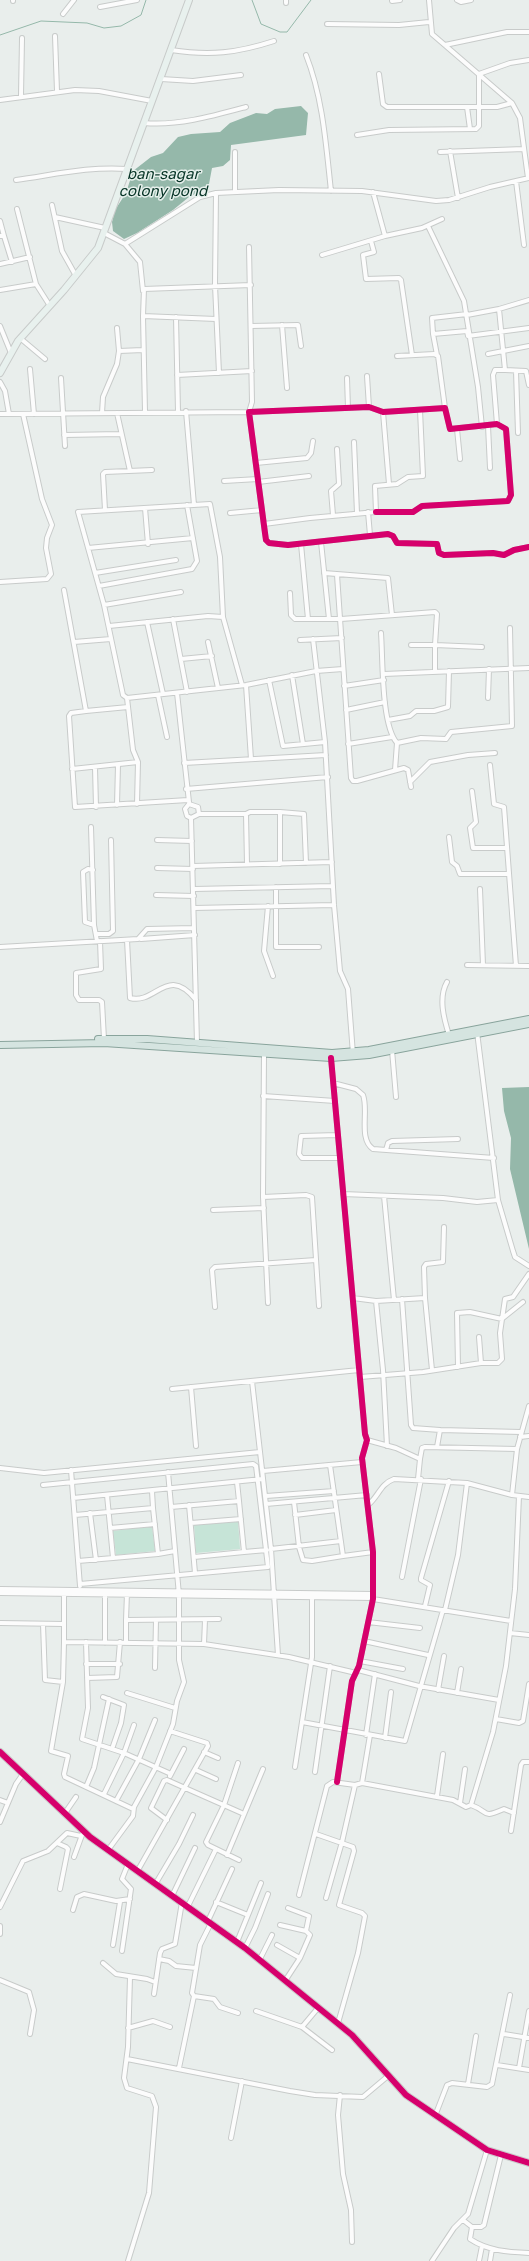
<!DOCTYPE html>
<style>
body{margin:0}
canvas{display:block;background:#e9eeec}
</style>
<canvas width="529" height="2261"></canvas>
<script>
const g = document.querySelector('canvas').getContext('2d');
g.lineJoin = 'round';
function fill(path, color) { g.fillStyle = color; g.fill(path, 'evenodd'); }
function strokePath(path, color, width, dash) { g.strokeStyle = color; g.lineWidth = width; g.lineCap = dash ? 'butt' : 'round'; g.setLineDash(dash || []); g.stroke(path); }
function drawText(font, color, halo, rows, align = 'center') {
  g.font = font + ' "Golos Text",sans-serif'; g.lineWidth = 3; g.setLineDash([]); g.textBaseline = 'middle'; g.strokeStyle = halo; g.fillStyle = color; for (const [text, x, y, turn = 0] of rows) {
    g.save(); g.translate(x, y); g.rotate((+turn || 0) * Math.PI / 180); g.textAlign = isNaN(turn) ? turn : align; if (halo) g.strokeText(text, 0, 0); g.fillText(text, 0, 0); g.restore();
  }
}
fill(new Path2D(`
 M238,1521L240,1549L196,1553L194,1525Z
 M152,1526L155,1551L116,1555L113,1531Z`), '#c6e4d7');
fill(new Path2D(`
 M301,106L308,113L306,135L231,145L230,160L223,166L212,168L209,184L201,191L189,197L173,210L137,233L124,239L113,231L112,222L115,210L126,193L133,171L151,157L163,153L178,137L191,134L220,132L230,123L256,113L267,114L275,109Z
 M529,1087V1249L510,1169L511,1138L504,1111L502,1088Z`), '#95b8aa');
strokePath(new Path2D(`
 M252,0L261,24L280,32H287L311,0
 M0,35L41,21L87,23L104,28L121,26L141,15L146,0`), '#95b8aa', 1);
const street = new Path2D(`
 M13,0V1
 M286,0V3
 M429,0L432,34L512,103L520,118L528,178
 M457,0L461,2L471,0
 M392,1L400,0
 M100,7L137,0
 M63,14L74,0
 M327,24L399,25L429,22
 M55,36L57,91
 M445,45L507,32H529
 M171,50C210,56 237,53 274,41
 M306,55C323,98 326,145 331,191
 M379,74L383,104L387,107H497L512,103
 M161,79L193,81L241,75
 M21,96L22,38
 M0,100L75,90L99,91L152,101
 M467,107L470,129
 M144,123C178,126 213,116 246,107
 M357,135L389,130L476,129L479,126V74L510,63L529,60
 M450,151L458,198
 M440,152L524,149
 M16,180C53,175 90,166 127,169
 M516,181L524,245
 M235,192V152
 M373,192L385,236
 M216,193L215,285L219,373
 M52,205L62,251L76,276
 M17,209L36,284
 M55,217L105,228
 M0,221L4,236H0
 M428,226L464,301L478,387L482,427
 M104,233L125,244L200,197L216,193L279,190L362,191L436,201L449,200L490,187L529,178
 M4,236L12,262
 M371,241L374,252L363,255L366,279L399,278L401,280L412,355
 M125,244L140,262L143,291
 M322,255L385,236L422,228L442,219
 M0,264L30,257
 M0,290L36,284L50,306
 M467,315L499,309
 M143,316L216,319
 M176,317L178,412
 M282,325L287,388
 M0,326L11,353
 M251,326L298,325L301,346
 M433,334L432,318L467,314
 M20,338L45,359
 M119,351L143,350
 M488,354L529,346
 M437,355L433,334L467,331L468,336L529,328
 M397,356L434,354L438,356L445,408
 M30,369L34,414
 M505,370L526,371L529,385
 M516,371L518,433
 M177,375L252,371
 M367,376L369,407
 M61,378L65,446
 M347,378L348,408
 M0,382L5,391L9,414
 M186,411L194,505
 M145,412L143,316L144,289L251,285
 M383,412L389,484
 M102,413L103,397L117,364L119,351L117,328
 M117,413L130,471
 M0,414L249,412L252,402L249,247
 M497,424L493,375L495,370H505L499,309L529,300
 M488,426L490,468
 M457,429L460,459
 M64,435L121,434
 M354,442L357,513
 M256,463L307,458L311,453L313,441
 M224,481L258,479
 M258,482L309,476
 M145,508L148,544
 M105,510L103,474L105,472L152,470
 M368,512L370,535
 M376,512H413L422,506L508,501L511,495L506,429L497,424L450,429L445,408L383,412L369,407L249,412L265,533L266,540L269,543L288,545L388,534L393,536L397,543L437,544L439,553L444,555L493,553L504,555L514,550L529,547
 M230,513L262,510
 M333,515L331,491L339,484L337,449
 M264,524L310,518L376,512L375,486L397,484L408,477L423,476L420,410
 M321,542L329,619
 M301,544L308,619
 M88,548L193,538
 M95,573L176,560
 M324,573L388,578L392,615
 M337,575L351,778L353,781H357L404,768L408,770L411,787
 M0,582L47,579L51,574L46,548L47,538L52,525L42,499L23,414
 M99,586L192,569L197,561L187,505
 M64,590L86,711L71,713L69,716L75,807L188,800
 M290,593L291,615L295,619H341L435,612L437,614L435,645L482,647
 M104,605L181,592
 M173,619L187,692
 M147,622L163,694
 M109,626L208,616L223,617
 M381,633C383,659 381,725 397,743L395,770
 M313,639L325,742L334,905L340,971L348,989L353,1054
 M300,640L342,638
 M74,642L111,639
 M208,642L218,688
 M411,645H435V671
 M181,659L212,656
 M384,674L529,668
 M292,675L303,744
 M269,680L283,746L325,742
 M246,685L251,759
 M344,686L384,680
 M177,693L189,802
 M158,695L167,737
 M127,698L246,685L316,671L343,669
 M488,698L489,669
 M346,710L385,702
 M86,711L128,707
 M388,720L410,716L416,711H434L448,707L449,671
 M397,743L421,738L446,739L451,732L512,726L510,628
 M348,744L392,737
 M184,763L326,755
 M490,765L494,804L504,807L516,966
 M95,767L96,807
 M72,769L138,762
 M410,782L430,762L468,755L495,753
 M186,789L328,777
 M472,791L476,822L470,828L473,848H506
 M137,804L138,762L133,750L127,698L123,695L104,605L78,512L210,504L220,557L223,617L242,685
 M117,805L118,765
 M199,814L198,807L189,804L185,809L187,816L191,818L199,814H246L247,864
 M246,814L250,812H280
 M191,818L197,1043
 M91,827L94,925L97,941
 M449,837L452,862L457,866L460,874H509
 M157,840L192,841
 M280,864V812L304,814L306,863
 M193,866L332,862
 M157,868L193,869
 M93,870L88,869L83,872L85,922L94,925
 M276,887V947H319
 M194,889L333,886
 M480,889L483,965
 M156,895L194,896
 M268,906L264,951L273,976
 M194,908L334,905
 M97,934H109L113,931L111,840
 M141,939L195,935
 M127,940L130,998C156,1005 167,964 196,1000
 M100,941L101,969L76,973V995L79,1000H99L102,1002L104,1039
 M0,947L138,939L147,929L194,928
 M467,965L529,966
 M447,982C438,998 444,1019 449,1035
 M392,1050L396,1097
 M264,1054L263,1197L306,1195L312,1197L319,1306
 M331,1058L365,1434L367,1440L362,1458L373,1552V1599L359,1666L352,1681L337,1782
 M333,1083L356,1089L363,1095C369,1110 358,1139 373,1149L494,1158
 M263,1096L335,1101
 M338,1135L301,1136L299,1154L302,1158H340
 M386,1150L388,1143L392,1141L458,1139
 M343,1194L443,1198L477,1202L498,1200L477,1032
 M384,1196L394,1300
 M263,1197L268,1303
 M498,1200L513,1251L515,1257L529,1266
 M213,1210L264,1208
 M353,1298L376,1301L425,1298L424,1267L426,1264L443,1262L444,1227
 M425,1298L432,1370
 M402,1299L411,1425L413,1428L440,1430
 M376,1301L383,1370L387,1446
 M215,1307L212,1270L215,1267L316,1260
 M503,1318L523,1302
 M502,1319L505,1299L513,1297L529,1274
 M458,1367L457,1313L470,1312L502,1319L500,1333L502,1359L498,1363H481
 M360,1377L423,1372L481,1363L479,1337
 M252,1381L271,1549L278,1655
 M191,1387L196,1446
 M172,1389L359,1370
 M520,1437L529,1436
 M367,1440L396,1448L420,1459L418,1479
 M437,1447L440,1430L521,1432
 M420,1459L422,1448L425,1447L517,1449
 M330,1465L343,1556L373,1552
 M0,1468L44,1473L260,1452
 M71,1470L80,1586
 M263,1471L362,1462
 M237,1482L239,1501
 M43,1485L253,1464L256,1466L268,1567L80,1584
 M152,1491L153,1508
 M512,1495L517,1449L529,1406
 M266,1496L334,1491
 M73,1498L262,1479
 M294,1502L299,1547L303,1560L312,1561L343,1556
 M266,1504L367,1495
 M189,1505L195,1573
 M368,1505C379,1496 380,1484 394,1479L467,1483L512,1495L529,1497
 M171,1507L239,1501L244,1552L267,1550
 M90,1513L96,1560
 M75,1515L153,1508L158,1554L175,1551
 M295,1515L336,1510
 M191,1523L241,1519
 M110,1528L155,1524
 M271,1549L341,1541
 M194,1557L244,1552
 M113,1558L158,1554
 M78,1561L113,1558L107,1495
 M402,1577L421,1479
 M0,1589L373,1594
 M0,1593L373,1598
 M64,1594V1642L204,1644L289,1657L356,1673
 M105,1595V1643
 M373,1599L511,1621
 M425,1606L430,1585L421,1580V1578L449,1481
 M445,1610L458,1555L467,1483
 M126,1620L127,1593
 M368,1622L420,1628
 M0,1623L64,1624
 M43,1624L45,1680L63,1682
 M510,1633L529,1635
 M364,1641L428,1655
 M64,1642L63,1682L51,1751L68,1756L64,1774L65,1777L133,1809
 M86,1642L88,1708L82,1739L124,1753L171,1774
 M126,1642V1620L219,1619
 M204,1644L205,1620
 M360,1661L403,1669
 M86,1664H120
 M155,1668L156,1620
 M358,1670L419,1686L499,1700
 M87,1678L117,1677L120,1642
 M438,1690L444,1656
 M127,1693L175,1708
 M457,1693L461,1669
 M103,1697L124,1705L121,1723L112,1749
 M496,1719L519,1723L523,1721L529,1684
 M302,1722L405,1741L443,1610
 M366,1735L375,1674
 M385,1738L391,1692
 M204,1752L218,1758
 M238,1763L224,1805L206,1842L208,1845L239,1860
 M295,1767L312,1657V1595
 M196,1770L216,1779
 M315,1772L330,1666
 M170,1776L184,1749
 M362,1783L453,1800L466,1807L471,1805L493,1732L506,1666L515,1589L519,1496
 M86,1787L94,1768L109,1699
 M104,1794L124,1753L134,1725
 M437,1796L443,1754
 M0,1800L8,1803
 M116,1801L139,1759L155,1720
 M460,1803L465,1769
 M471,1805C491,1812 480,1819 504,1809L514,1813
 M65,1813L76,1797
 M167,1820L151,1808L164,1781L167,1780L244,1814
 M0,1822L16,1784L23,1774
 M511,1831L521,1765L523,1762H529
 M316,1834L353,1847L354,1851L339,1905L362,1913L365,1916L358,1953L338,2023
 M57,1843L66,1847L68,1849L60,1889
 M108,1850L133,1816L134,1807L156,1767L173,1724L177,1701L184,1682L179,1660V1595L168,1472
 M227,1855L263,1769
 M74,1857L82,1835
 M138,1870L208,1746L207,1743L170,1731
 M156,1883L179,1844L193,1815
 M173,1894L195,1848
 M299,1895L327,1786L333,1782L355,1785L362,1783L370,1735
 M326,1898L342,1842L355,1785
 M216,1902L248,1915
 M188,1906L216,1849
 M0,1907L23,1861L48,1851L67,1833L81,1836
 M288,1908L309,1916L306,1931
 M73,1910L77,1897L84,1894L116,1901L130,1899
 M208,1921L232,1869
 M211,1923L200,1945L192,1993L194,1996L214,1999L220,2007L238,2013
 M280,1925L306,1931L310,1935L300,1958L285,1981
 M0,1926V1934
 M237,1942L261,1883
 M113,1945L120,1902
 M277,1945L300,1958
 M245,1948L255,1928L268,1894
 M122,1951L131,1889L122,1879L128,1864
 M159,1959L169,1961L176,1966L196,1968
 M260,1959L272,1935
 M103,1963L116,1974L147,1979L155,1982
 M0,1980L29,1992L34,2010L30,2034
 M154,1994L160,1953L162,1949L175,1944L182,1902
 M256,2011L302,2027L332,2050
 M302,2027L318,2008
 M128,2028L153,2021L170,2027
 M504,2034L529,2038
 M127,2059L290,2091L315,2095L363,2097L388,2076
 M497,2065L529,2070
 M179,2068L194,1996
 M519,2068L529,2011
 M468,2084L476,2036
 M340,2095L338,2115L343,2174L351,2210L352,2242
 M435,2116L447,2085L452,2083L487,2087L492,2084L510,1995
 M231,2138L242,2081
 M463,2220L472,2227L470,2239C488,2251 508,2252 529,2253
 M472,2227H481L484,2225L501,2155
 M128,2261L149,2193L156,2107L152,2096L127,2088L124,2078L128,2047L130,1977
 M432,2261L454,2228L468,2214L487,2150
 M479,2261L482,2246
 M490,2261L492,2249`);
const secondary = new Path2D(`
 M0,373L18,341L64,290L98,248L189,0
 M0,1752L90,1837L245,1948L352,2035L406,2095L487,2150L529,2163`);
const primary = new Path2D(`
 M98,1039H147L332,1053L369,1050L529,1019
 M0,1045L104,1043L331,1058L369,1055L529,1024`);
strokePath(street, '#c8cbca', 6);
strokePath(secondary, '#c8cbca', 8);
strokePath(primary, '#89a49c', 8);
strokePath(street, '#fcfcfc', 4);
strokePath(secondary, '#e8f1ee', 6);
strokePath(primary, '#d5e4e0', 6);
strokePath(new Path2D(`
 M376,512H413L422,506L508,501L511,495L506,429L497,424L450,429L445,408L383,412L369,407L249,412L265,533L266,540L269,543L288,545L388,534L393,536L397,543L437,544L439,553L444,555L493,553L504,555L514,550L529,547
 M331,1058L365,1434L367,1440L362,1458L373,1552V1599L359,1666L352,1681L337,1782
 M0,1752L90,1837L245,1948L352,2035L406,2095L487,2150L529,2163`), '#d6006c', 6);
drawText('italic 15px', '#053325', '#e7f0ec', [
 ["ban-sagar",163,174],
 ["colony pond",163,191]
]);
</script>
